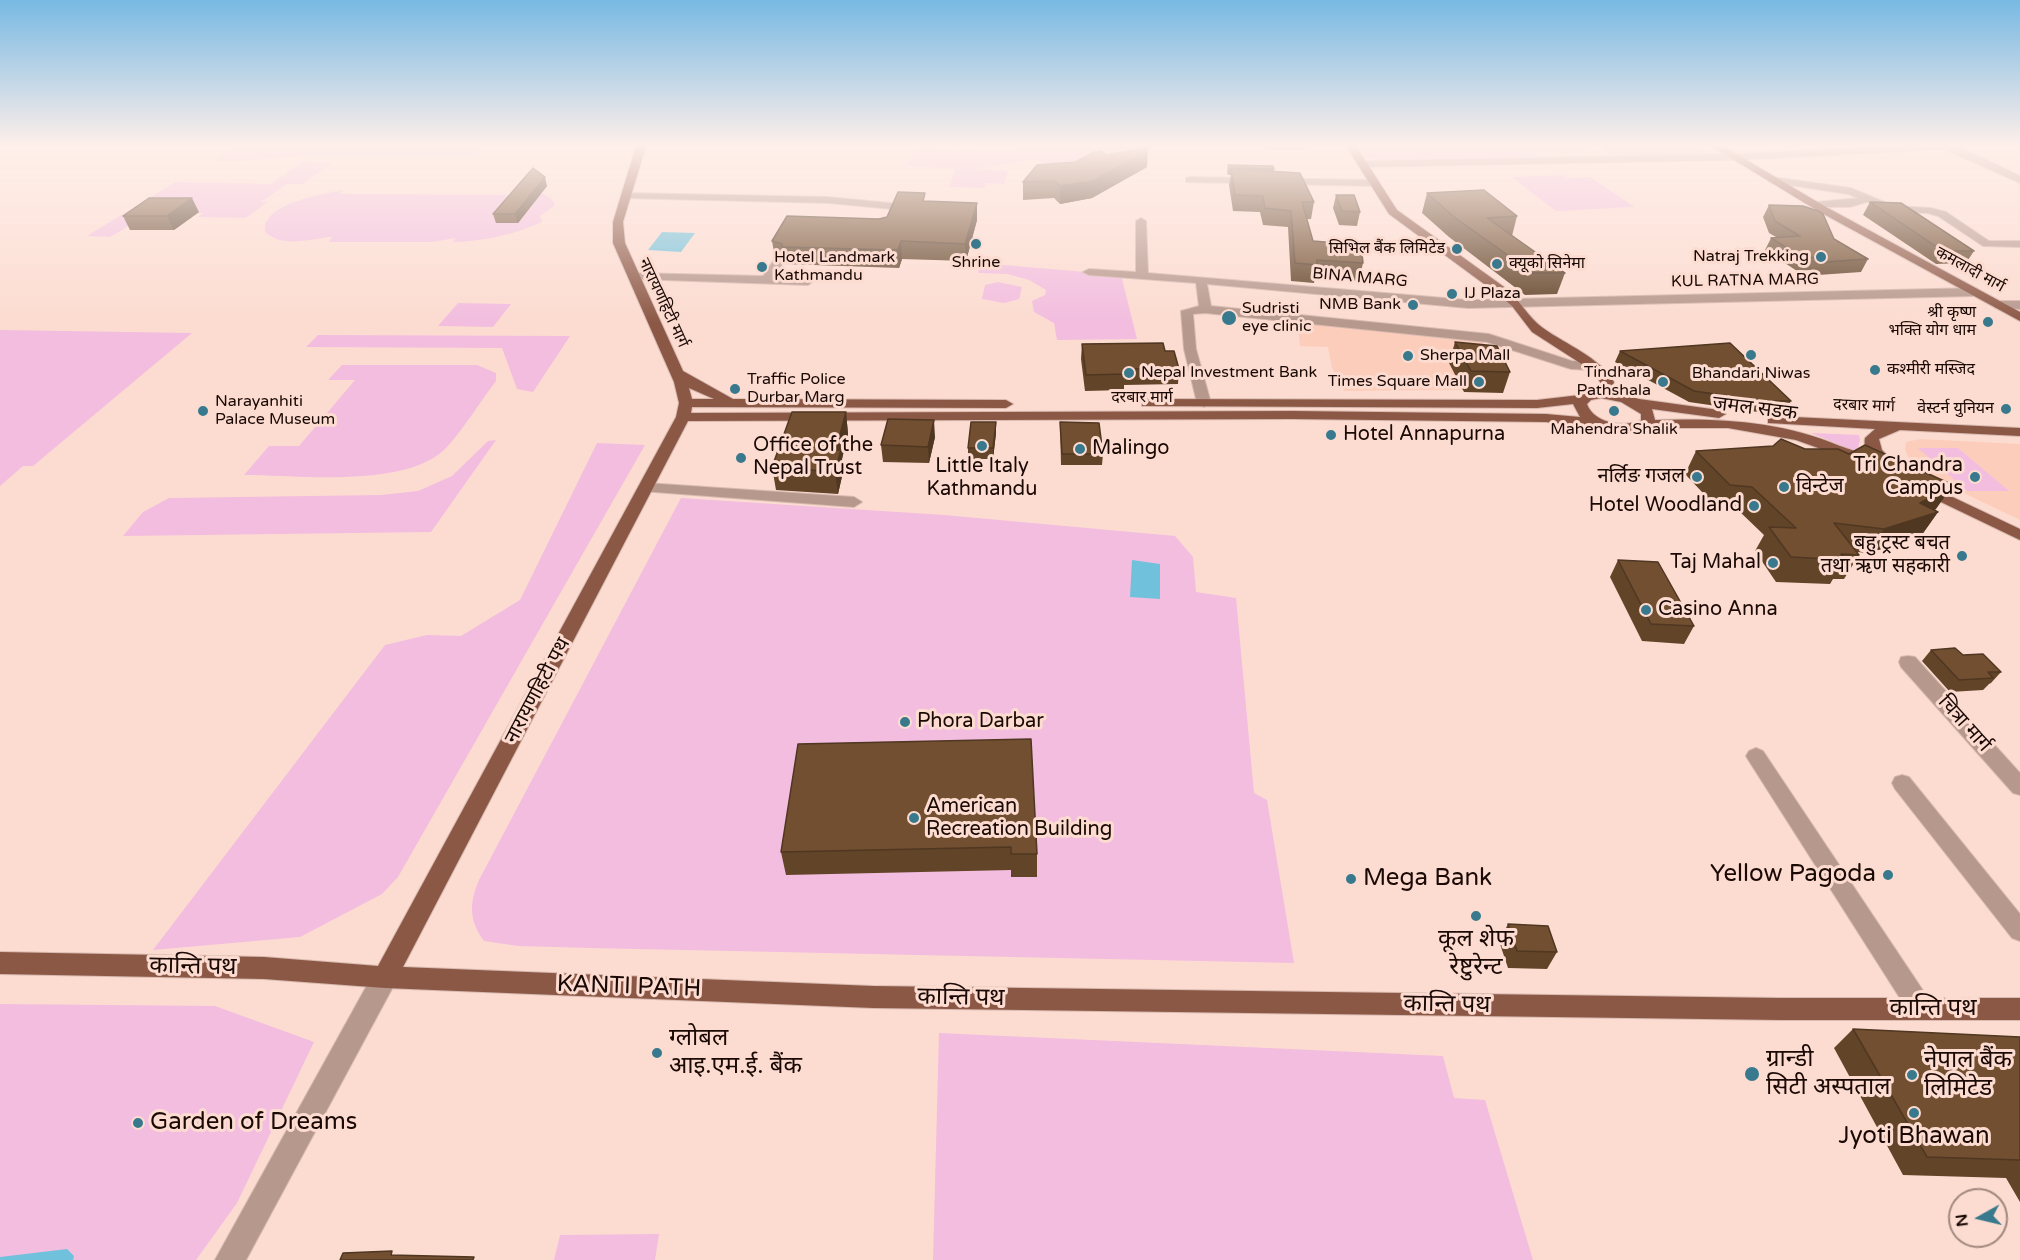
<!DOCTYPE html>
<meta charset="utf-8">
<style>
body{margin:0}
#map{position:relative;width:2020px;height:1260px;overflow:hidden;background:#fcdcd1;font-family:"Varela Round",sans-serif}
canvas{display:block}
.north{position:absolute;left:1948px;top:1188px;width:60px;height:60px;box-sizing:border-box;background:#fcdcd1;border:2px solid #a2887f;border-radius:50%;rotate:262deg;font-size:16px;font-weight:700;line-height:24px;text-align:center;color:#1a0904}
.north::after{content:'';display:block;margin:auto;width:21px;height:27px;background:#39798d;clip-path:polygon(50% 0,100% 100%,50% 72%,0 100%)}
</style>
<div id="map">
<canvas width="2020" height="1260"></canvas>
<div class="north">N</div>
</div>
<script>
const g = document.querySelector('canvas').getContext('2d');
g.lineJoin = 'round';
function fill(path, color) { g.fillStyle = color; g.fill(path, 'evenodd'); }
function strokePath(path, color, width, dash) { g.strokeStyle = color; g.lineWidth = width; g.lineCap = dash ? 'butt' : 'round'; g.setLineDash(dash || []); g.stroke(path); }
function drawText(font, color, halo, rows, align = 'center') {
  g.font = font + ' "Varela Round","Noto Sans Devanagari",sans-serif'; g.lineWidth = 6; g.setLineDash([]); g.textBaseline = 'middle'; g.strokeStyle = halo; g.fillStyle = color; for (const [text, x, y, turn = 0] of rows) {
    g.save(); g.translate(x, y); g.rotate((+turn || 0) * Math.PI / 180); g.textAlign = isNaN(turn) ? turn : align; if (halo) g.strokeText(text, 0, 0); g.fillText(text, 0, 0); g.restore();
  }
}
fill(new Path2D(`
 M1297,321L1483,340L1485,350L1464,390L1344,391L1332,368L1328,347L1300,346Z
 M1920,439L2020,444V520L1922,473L1912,465L1905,450L1906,442Z`), '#fdcdbb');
fill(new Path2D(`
 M237,146H481L473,155C412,155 351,155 289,157C263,158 239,162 213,162Z
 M1156,146L1114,165L1059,174L1036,159L977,169L1008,171L1004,184L986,183L984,188L949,187L955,169L906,166L917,149L1014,153L1017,147Z
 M1357,146H1583L1587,151L1534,153L1537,156L1381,160L1365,157Z
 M1603,146H1696L1711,154L1612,156L1603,150Z
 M302,162L332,163L303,184H287L261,202H267L246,218L198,217L203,213L153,212L110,237L87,236L175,182L271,184Z
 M1564,175L1568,178L1590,177L1635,207L1556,211L1511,177Z
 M343,190L339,194L520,195C534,193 547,189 555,205L540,216L542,222C513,235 485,241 453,242L456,238L432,242H329L332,237C311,238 284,249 265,232C261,203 324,194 343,190Z
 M980,263L1121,275L1137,339L1057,340L1054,323L1034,312L1032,301L1045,295L1046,290L1029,280L1007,274L978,273Z
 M998,282L1022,287L1019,299L1004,303L982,299L985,285Z
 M458,303L511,304L493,327L438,326Z
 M0,330L192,333L33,466H23L0,486Z
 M318,335L570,336L533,392L517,389L502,348L306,347Z
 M342,365H477L496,373V381C480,402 465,427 447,447C408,489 298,475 244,475L269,446H299L355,380H328Z
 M1811,433L1859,435L1860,440L1857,452Z
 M496,440L431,532L123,536L143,512L169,498L381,495L418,491L452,476L488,441Z
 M597,443L645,445L398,877L382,894L300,937L153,950L385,645L427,635L461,636L520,600Z
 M1918,448H1958L2009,491H1967Z
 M681,498L944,515L1175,536L1193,557L1196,592L1236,598L1254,793L1267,800L1294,963L590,948L518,946L484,941C469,920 469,904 479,880Z
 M0,1004L215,1006L314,1042L237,1203L196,1260H0Z
 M939,1033L1443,1056L1454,1098L1485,1100L1533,1260H933Z
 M659,1234L655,1260H554L560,1235Z`), '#f2bddf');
fill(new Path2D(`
 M662,232L695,233L681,252L648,250Z
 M1132,560L1160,564V599L1130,597Z
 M67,1249L74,1256L73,1260H0V1257Z`), '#70c1db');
const minor = new Path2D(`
 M1263,146H1308L1303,149H1268Z
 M1894,146H1958L2020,176V183L1944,149L1734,160L1362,167L1357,164L1362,161L1736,154Z
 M1190,177L1373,180L1378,183L1373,186L1186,182V178Z
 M1773,177L1851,188L1894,206L1931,208L1946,212L1989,241H2020V247L1983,246L1938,216L1927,213L1893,212L1867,202L1850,207H1813L1812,205L1817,202L1858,198L1848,194L1769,182L1768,180Z
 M626,193L828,197L891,203L896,206L891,209L828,203L622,198V194Z
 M1141,218L1146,221L1148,273L1468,300L1975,288L1981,292L1975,296L1468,308L1207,284L1211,306L1489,334L1572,361L1594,362L1601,366L1594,370L1571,369L1487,342L1205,313L1193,314L1196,349L1211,403L1204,407L1197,403L1184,349L1181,311L1199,306L1196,283L1089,275L1083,272L1089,269L1136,272V221Z
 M777,260L783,263L775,277H808L814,281L808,285L634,279L628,276L634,273L763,276L773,261Z
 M1999,301H2020V309L1995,308V302Z
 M646,483L854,497L862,502L854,507L641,491L638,488L641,485Z
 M1908,656L1915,657L2020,773V795L2013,793L1901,667L1899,662L1901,657Z
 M1756,748L1763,751L1930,1001L1933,1009L1930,1017L1921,1020L1912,1017L1749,761L1746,756L1749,751Z
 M1902,775L1909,777L2020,914V941L2012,938L1895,789L1892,783L1895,777Z
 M385,966L394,969L397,977L394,985L246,1260H215L376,969Z`);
const major = new Path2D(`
 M636,146H646L623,222L625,243L683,371L733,399L1006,400L1013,404L1006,408L692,407L691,413L1292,411L1546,414L1580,417L1573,404L1537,408L1142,406V400L1147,399L1537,400L1580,395L1600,386V382L1594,372L1532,332L1512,306L1499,295L1389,214L1346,146H1356L1397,210L1507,289C1520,301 1529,318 1543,328C1568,346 1597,355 1614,382L1611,391L1639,399L1719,410L1726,414L1719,418L1652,409L1655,420C1719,418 1781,421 1840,446C1848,449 1859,451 1864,458L1857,462L1796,440L1728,428H1674L1620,432L1546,422L1292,419L688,421L403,967L873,986L1780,998H2020V1020H1780L873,1008L385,988L264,979L0,974V952L264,957L378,966L676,417L679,403L674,382L613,243V222ZM689,388L714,399H692ZM1601,398L1621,402L1641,414V420C1623,428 1594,423 1587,404L1591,400Z
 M1711,146H1723L1826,207L2020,312V321L1818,211Z
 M1773,416L2020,428V436L1900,430L1879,439L1882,450L1896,465L1888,470C1876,466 1862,450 1865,438L1875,429L1768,423V417Z
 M1923,483L2020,529V540L1918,491L1915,488Z`);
strokePath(minor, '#d8bab0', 2);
strokePath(major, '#d8bab0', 2);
fill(minor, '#b6988d');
fill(major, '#8c5846');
fill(new Path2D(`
 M1106,155L1147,167L1092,198L1060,204L1054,198L1023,200V182L1076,162Z
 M1228,165L1274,169V171L1314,202L1311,219H1307L1313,241L1363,263L1359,281L1315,278L1314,283L1291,281L1288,227L1263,225L1260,212L1233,211L1229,185L1231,175H1228L1227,172Z
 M547,186L518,223H496L493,214Z
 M1427,193L1517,216L1512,236L1565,273L1557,294L1525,295L1449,237L1422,213Z
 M1336,195L1360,212L1357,226L1339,225L1333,208Z
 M926,201L977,220L966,261L902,259L899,268L785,264L784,261L775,258L772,241L887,217Z
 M1870,202L1974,251L1966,263L1936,264L1863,215Z
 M1769,205L1834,239L1868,259L1861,272L1818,275L1810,270L1797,271L1765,250L1771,238L1776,237L1769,233L1763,217Z
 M199,212L174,230H130L123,216Z
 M1455,342L1510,372L1503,393L1464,392L1449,363Z
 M1082,344L1165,351L1179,369L1178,384L1124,385V390L1085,391L1081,359Z
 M1620,351L1791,401L1785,411L1758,412L1689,402L1615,362Z
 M846,412L848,434L842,459L843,472L838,494L776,490L772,467Z
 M996,422V433L993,459H968V448Z
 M1060,422L1103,454L1102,465H1061Z
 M935,437L929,463L883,462L881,445Z
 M1696,451L1936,509L1934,510L1938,512L1921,536L1869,553L1857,552L1859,555L1844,579H1833L1830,584L1776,582L1755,551L1764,535L1739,511L1718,509L1685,474Z
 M1618,560L1694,626L1684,644L1642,641L1610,577Z
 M1931,650L1963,655L2001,672L1991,683L1989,684L1983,690L1950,692L1922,661Z
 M798,744L1037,854V877H1011V870L786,875L781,852Z
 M1508,924L1557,952L1547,969L1508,968L1499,941Z
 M1853,1029L2020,1037V1202L2006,1178L1903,1175L1834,1048Z`), '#624429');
fill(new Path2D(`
 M1148,150L1147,167L1092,198L1060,204V186Z
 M545,177L547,186L518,223L515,214Z
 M192,198L199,212L174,230L167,216Z
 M977,203V220L966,261L965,244Z
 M901,241L902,259L899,268L898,250Z
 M846,412L848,434L842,459L843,472L838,494L835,472L836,450Z
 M934,420L935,437L929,463L928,447Z
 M996,422V433L993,459V448Z
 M1953,485L1936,509L1923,517L1938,512L1921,536L1869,553L1884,529L1920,503Z`), '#503722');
const building = new Path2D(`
 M1147,148L1148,150L1093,181L1060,186L1054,181L1023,182L1037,165L1076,162L1094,152L1101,151L1106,155Z
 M1228,165L1273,166L1274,169L1229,168Z
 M533,168L545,177L515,214H493Z
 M1231,169L1300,173L1314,202H1302L1313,241L1361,245L1363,263L1317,260V265L1295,263L1291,211L1265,208L1263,196L1235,195Z
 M1484,190L1517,216L1487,218L1565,273H1533L1454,217L1427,193Z
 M898,192L925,193L923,201L977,203L965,244L901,241L898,250L782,247V244L772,241L787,216L879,219L887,217Z
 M1336,195H1354L1360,212L1342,211Z
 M149,198H192L167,216H123Z
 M1870,202L1901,203L1974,251H1943Z
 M1769,205L1803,206L1818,211L1823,214L1834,239L1868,259L1824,262L1817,257L1803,258L1771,238L1800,236L1775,221Z
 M1455,342L1497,346L1510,372L1471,371Z
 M1163,343L1165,351H1174L1179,369H1124L1125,374L1086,375L1082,344Z
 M1730,343L1791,401H1763L1694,391L1620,351Z
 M792,412H846L836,450H841L835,472L772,467Z
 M888,419L934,420L928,447L881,445Z
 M971,422H996L993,448H968Z
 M1060,422L1099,423L1103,454H1062Z
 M1781,439L1805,449H1838L1849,454L1865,445L1953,485L1920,503L1938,512L1884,529L1834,523L1859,555L1841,554L1845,560L1791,557L1769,527L1796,528L1752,487L1730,485L1696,451L1773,446Z
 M1618,560L1658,562L1694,626L1651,624Z
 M1955,648L1963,655L1983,654L2001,672H1988L1993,678L1959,680L1931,650Z
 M1031,739L1037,854H1011V847L781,852L798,744Z
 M1508,924L1548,926L1557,952L1517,951Z
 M1853,1029L2020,1037V1160L1927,1157Z
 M392,1251L391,1255L474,1257L473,1260H340L343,1253Z`);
fill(building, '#724f30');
strokePath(building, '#503722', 1.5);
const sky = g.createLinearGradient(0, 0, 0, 323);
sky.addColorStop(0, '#78b9e3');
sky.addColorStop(0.45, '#feefea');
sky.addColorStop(1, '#feefea00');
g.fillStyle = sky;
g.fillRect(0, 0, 2020, 323);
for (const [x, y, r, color] of [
 [976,244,6,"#39798d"],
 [1457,249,6,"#39798d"],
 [1821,257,6,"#39798d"],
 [1497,264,6,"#39798d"],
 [762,267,6,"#39798d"],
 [1452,294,6,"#39798d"],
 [1413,305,6,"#39798d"],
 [1229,318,8,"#39798d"],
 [1988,322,6,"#39798d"],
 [1751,355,6,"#39798d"],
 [1408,356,6,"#39798d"],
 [1875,370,6,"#39798d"],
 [1129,373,6,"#39798d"],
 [1479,382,6,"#39798d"],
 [1663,382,6,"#39798d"],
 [735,389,6,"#39798d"],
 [2006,409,6,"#39798d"],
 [203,411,6,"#39798d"],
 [1614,411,6,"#39798d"],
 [1331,435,6,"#39798d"],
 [982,446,6,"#39798d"],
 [1080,449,6,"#39798d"],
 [741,458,6,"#39798d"],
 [1697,477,6,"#39798d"],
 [1975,477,6,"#39798d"],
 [1784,487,6,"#39798d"],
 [1754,506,6,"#39798d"],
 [1962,556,6,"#39798d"],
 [1773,563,6,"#39798d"],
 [1646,610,6,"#39798d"],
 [905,722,6,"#39798d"],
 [914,818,6,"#39798d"],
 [1888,875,6,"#39798d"],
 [1351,879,6,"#39798d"],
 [1476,916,6,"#39798d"],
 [657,1053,6,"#39798d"],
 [1752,1074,8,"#39798d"],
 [1912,1075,6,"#39798d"],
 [1914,1113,6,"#39798d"],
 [138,1123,6,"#39798d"]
]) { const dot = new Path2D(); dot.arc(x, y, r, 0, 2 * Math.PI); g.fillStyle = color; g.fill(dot); strokePath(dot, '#fcdcd1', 2); }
drawText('16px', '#1a0904', '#fcdcd1', [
 ["सिभिल बैंक लिमिटेड",1445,249,"right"],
 ["Natraj Trekking",1809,257,"right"],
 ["Hotel Landmark",774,258],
 ["Kathmandu",774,276],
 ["Shrine",976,263,"center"],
 ["क्यूको सिनेमा",1509,264],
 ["IJ Plaza",1464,294],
 ["NMB Bank",1401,305,"right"],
 ["Sudristi",1242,309],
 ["eye clinic",1242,327],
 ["श्री कृष्ण",1976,313,"right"],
 ["भक्ति योग धाम",1976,331,"right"],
 ["Sherpa Mall",1420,356],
 ["कश्मीरी मस्जिद",1887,370],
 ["Nepal Investment Bank",1141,373],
 ["Tindhara",1651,373,"right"],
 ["Pathshala",1651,391,"right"],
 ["Bhandari Niwas",1751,374,"center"],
 ["Traffic Police",747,380],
 ["Durbar Marg",747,398],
 ["Times Square Mall",1467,382,"right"],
 ["Narayanhiti",215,402],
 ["Palace Museum",215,420],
 ["वेस्टर्न युनियन",1994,409,"right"],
 ["Mahendra Shalik",1614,430,"center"]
], 'left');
drawText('16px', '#1a0904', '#fcdcd1', [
 ["कमलादी मार्ग",1970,270,29],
 ["BINA MARG",1360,278,5],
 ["KUL RATNA MARG",1745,281,-1],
 ["नारायणहिटी मार्ग",663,303,65],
 ["दरबार मार्ग",1142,398],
 ["दरबार मार्ग",1864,406,2]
]);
drawText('20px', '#1a0904', '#fcdcd1', [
 ["जमल सडक",1755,409,7],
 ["नारायणहिटी पथ",538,691,-62],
 ["चित्रा मार्ग",1964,724,48]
]);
drawText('20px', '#1a0904', '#fcdcd1', [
 ["Hotel Annapurna",1343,435],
 ["Office of the",753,446],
 ["Nepal Trust",753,469],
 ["Malingo",1092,449],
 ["Tri Chandra",1963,466,"right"],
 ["Campus",1963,489,"right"],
 ["Little Italy",982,467,"center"],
 ["Kathmandu",982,490,"center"],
 ["नर्लिङ गजल",1685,477,"right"],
 ["विन्टेज",1796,487],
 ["Hotel Woodland",1742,506,"right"],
 ["बहु ट्रस्ट बचत",1950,544,"right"],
 ["तथा ऋण सहकारी",1950,567,"right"],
 ["Taj Mahal",1761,563,"right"],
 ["Casino Anna",1658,610],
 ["Phora Darbar",917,722],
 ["American",926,807],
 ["Recreation Building",926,830]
], 'left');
drawText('24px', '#1a0904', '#fcdcd1', [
 ["Yellow Pagoda",1876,875,"right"],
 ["Mega Bank",1363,879],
 ["कूल शेफ",1476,940,"center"],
 ["रेष्टुरेन्ट",1476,968,"center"],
 ["ग्लोबल",669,1039],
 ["आइ.एम.ई. बैंक",669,1067],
 ["ग्रान्डी",1766,1060],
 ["सिटी अस्पताल",1766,1088],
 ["नेपाल बैंक",1924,1061],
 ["लिमिटेड",1924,1089],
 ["Garden of Dreams",150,1123],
 ["Jyoti Bhawan",1914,1137,"center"]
], 'left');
drawText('24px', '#1a0904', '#fcdcd1', [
 ["कान्ति पथ",193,967,1],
 ["KANTI PATH",629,987,2],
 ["कान्ति पथ",961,998,1],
 ["कान्ति पथ",1447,1005,1],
 ["कान्ति पथ",1933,1009]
]);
</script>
